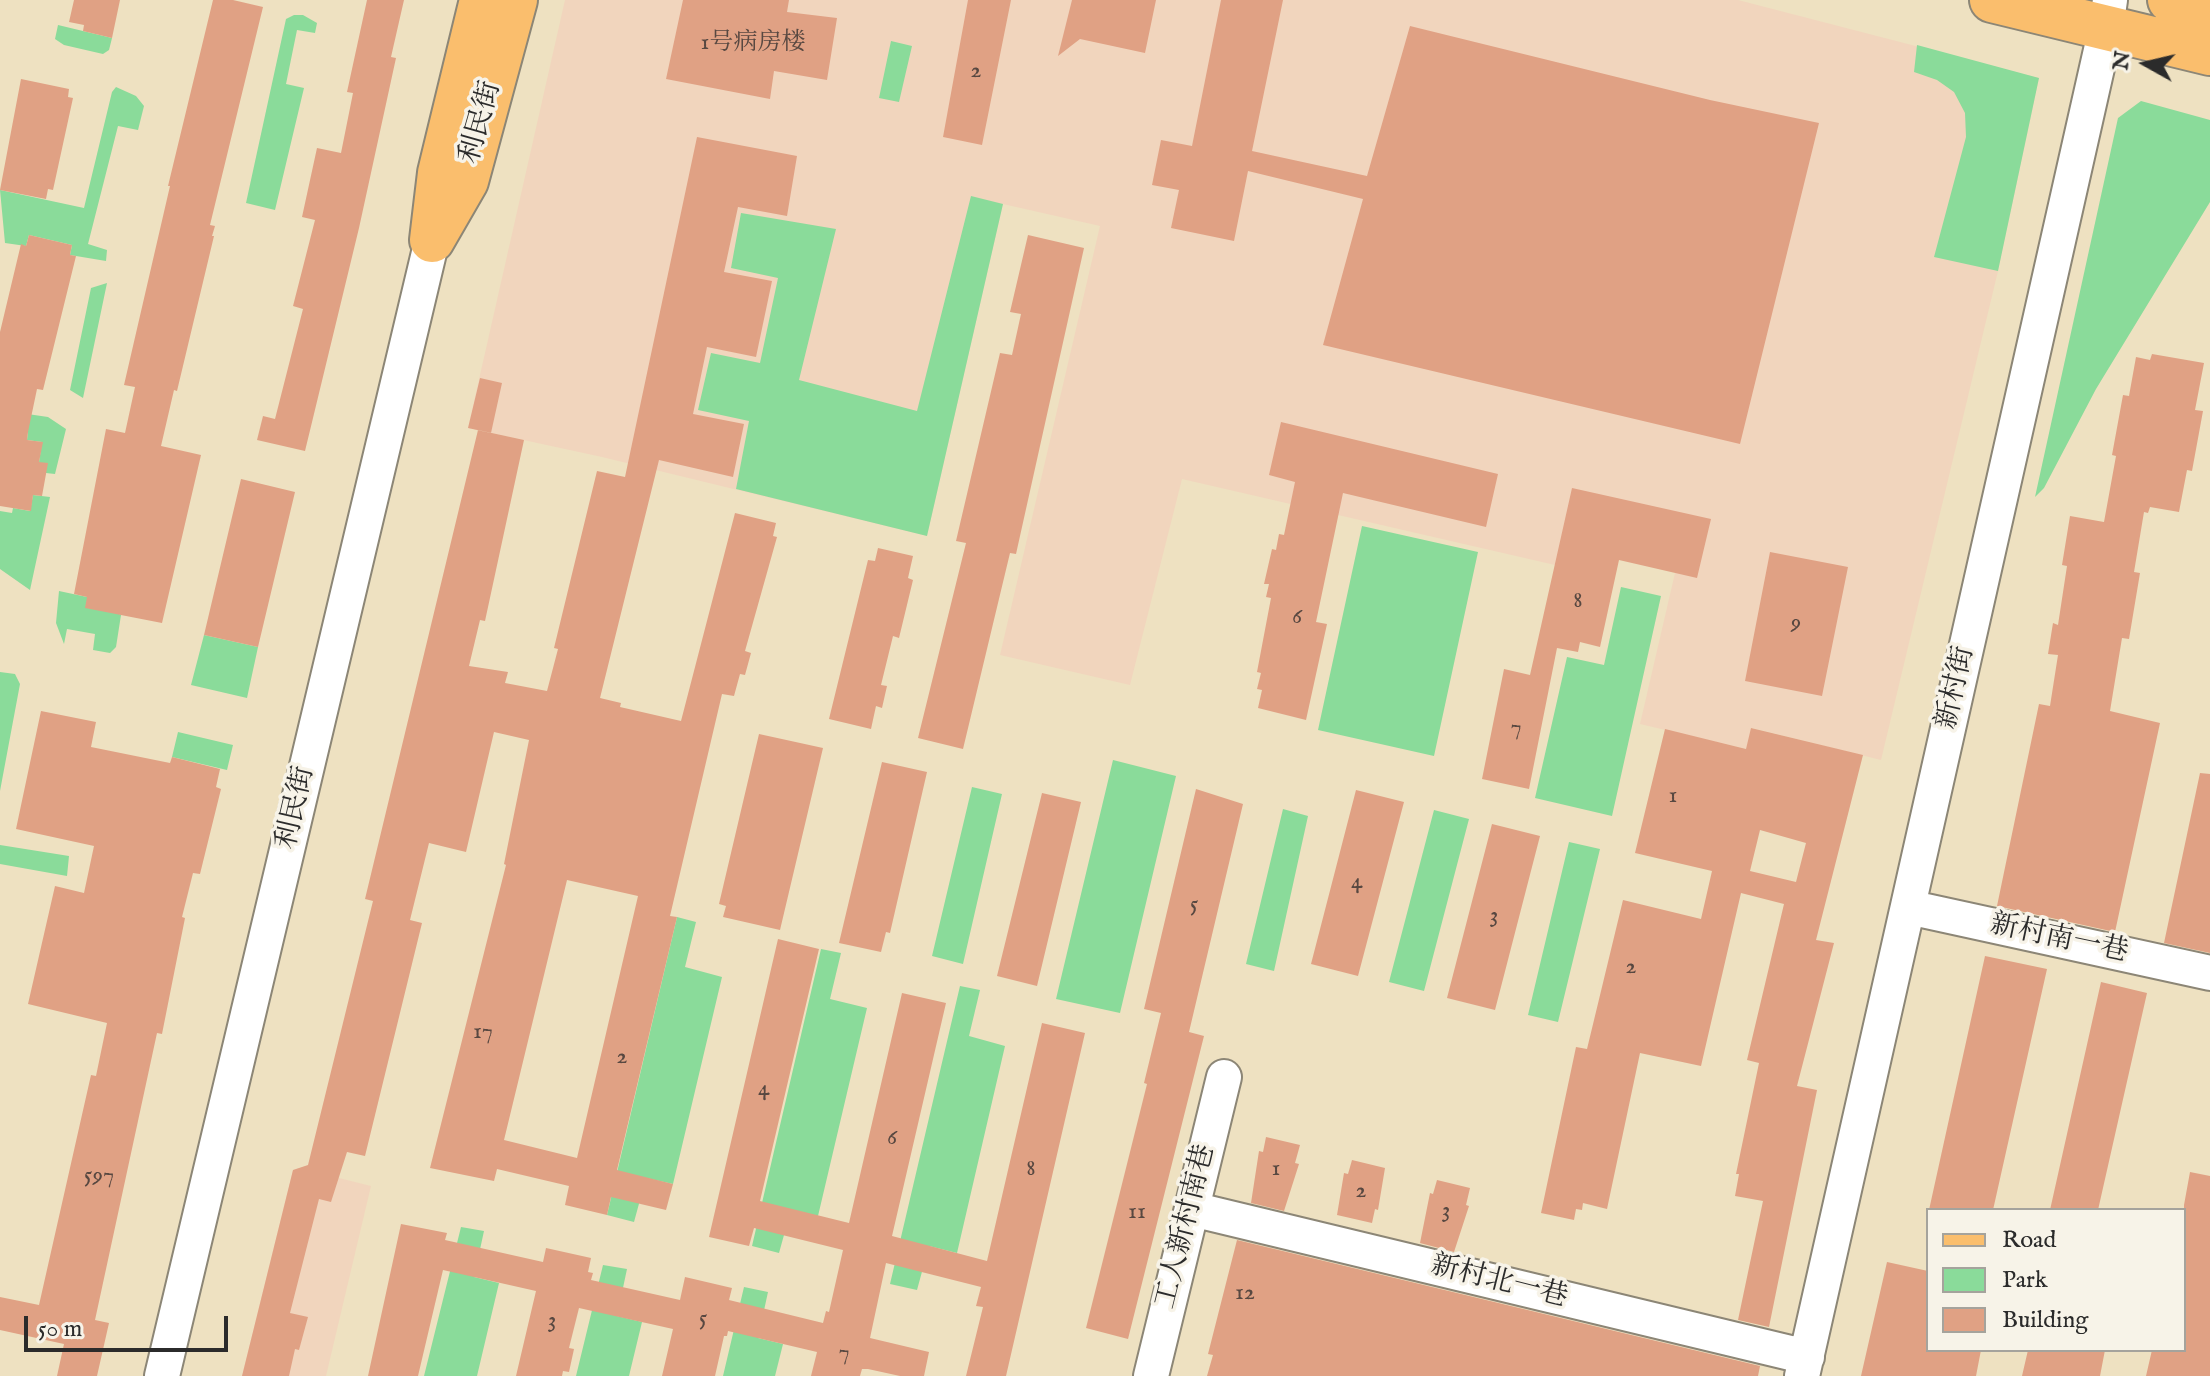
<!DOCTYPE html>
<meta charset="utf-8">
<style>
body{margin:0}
#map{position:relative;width:2210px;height:1376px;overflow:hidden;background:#eee1c1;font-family:"IM FELL English",serif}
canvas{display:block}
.legend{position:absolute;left:1926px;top:1208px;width:260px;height:144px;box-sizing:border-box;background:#f7f3e8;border:2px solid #a5a39c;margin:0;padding:10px 14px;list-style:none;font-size:24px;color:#2b2b2b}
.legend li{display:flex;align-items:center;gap:16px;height:40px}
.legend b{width:40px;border:2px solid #a5a39c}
.north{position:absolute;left:2106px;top:24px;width:80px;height:80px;-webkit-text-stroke:6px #f7f3e8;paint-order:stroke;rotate:278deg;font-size:22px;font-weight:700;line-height:32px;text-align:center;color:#2b2b2b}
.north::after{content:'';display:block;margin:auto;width:28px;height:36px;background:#2b2b2b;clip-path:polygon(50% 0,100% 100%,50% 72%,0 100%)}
.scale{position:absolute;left:24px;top:1316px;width:204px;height:36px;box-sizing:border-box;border:4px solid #2b2b2b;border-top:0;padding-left:10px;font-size:24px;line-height:28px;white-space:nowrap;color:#2b2b2b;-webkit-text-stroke:6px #f7f3e8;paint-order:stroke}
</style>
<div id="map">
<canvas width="2210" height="1376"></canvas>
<ul class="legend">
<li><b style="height:10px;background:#fabe6d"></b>Road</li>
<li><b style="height:22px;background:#8adb9a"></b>Park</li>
<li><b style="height:22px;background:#e0a184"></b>Building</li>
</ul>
<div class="north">N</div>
<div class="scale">50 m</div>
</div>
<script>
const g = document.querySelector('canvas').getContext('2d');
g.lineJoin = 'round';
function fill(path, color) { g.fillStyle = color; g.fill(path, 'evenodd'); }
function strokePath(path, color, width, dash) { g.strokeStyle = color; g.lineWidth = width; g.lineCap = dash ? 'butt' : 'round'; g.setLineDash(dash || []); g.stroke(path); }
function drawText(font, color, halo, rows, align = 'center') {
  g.font = font + ' "IM FELL English","Noto Serif SC",serif'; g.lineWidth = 7; g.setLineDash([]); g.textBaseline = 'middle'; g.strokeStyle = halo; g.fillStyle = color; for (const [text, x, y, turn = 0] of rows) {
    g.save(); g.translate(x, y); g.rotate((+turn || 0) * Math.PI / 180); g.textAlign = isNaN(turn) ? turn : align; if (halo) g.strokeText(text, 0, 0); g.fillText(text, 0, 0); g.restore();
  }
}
fill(new Path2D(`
 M565,0H1738L2039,78L1998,271L1881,760L1752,728L1746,749L1640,724L1675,573L1656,545L1555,565L1182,479L1130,685L1000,655L1100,226L1003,204L927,536L602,457L468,428Z
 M299,1168L371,1186L326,1376H242L293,1170Z`), '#f1d5bd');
fill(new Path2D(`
 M294,15H303L317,23L315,33L297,30L286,84L304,88L275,210L246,203L286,19Z
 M58,25L112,38L109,50L103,54L64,45L55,39Z
 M891,41L912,46L899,102L879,98Z
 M1917,45L2039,78L1998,271L1934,257L1966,137L1965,113L1954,92L1937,80L1914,72Z
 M116,87L136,96L144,106L138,130L118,126L88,244L107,250L106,261L70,255L72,245L29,235L26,246L5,243L0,190L84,208L112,92Z
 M2141,101L2210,120V202L2096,389L2044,488L2035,497L2118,118Z
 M971,196L1003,204L927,536L736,489L749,421L698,410L711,353L760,363L778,278L731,268L741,213L836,229L799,380L917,411Z
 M107,283L83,398L70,390L91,288Z
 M0,410L48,417L66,429L55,474L46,473L39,462L42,442L27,440L28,432L8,429Z
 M33,495L50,497L30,590L0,569V511L12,513L13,508L30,511Z
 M1362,526L1478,552L1434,756L1318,730Z
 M1621,587L1661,596L1612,816L1535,798L1567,657L1604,665Z
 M59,591L87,597L121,615L116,647L110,653L93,650L95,634L67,629L64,644L56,623Z
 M204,635L258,647L247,698L191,685Z
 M0,672L15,674L20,684L0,791Z
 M178,732L233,745L227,770L172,757Z
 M1113,760L1176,776L1120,1013L1056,999Z
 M972,787L1002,794L963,964L932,956Z
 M1283,809L1308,816L1274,971L1246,964Z
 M1434,810L1469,819L1424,991L1389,982Z
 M1569,842L1600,849L1558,1022L1528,1015Z
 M0,845L69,856L67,876L0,864Z
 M677,917L696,922L685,967L722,977L673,1184L646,1178L634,1222L607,1215Z
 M821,949L841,953L830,999L867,1008L818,1216L784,1235L779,1253L752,1246Z
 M960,986L980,990L969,1036L1005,1046L957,1253L929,1246L917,1290L890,1284Z
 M461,1227L484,1231L474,1277L499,1283L477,1376H424Z
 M603,1265L627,1269L617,1316L642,1322L629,1376H576Z
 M744,1287L768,1292L758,1338L783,1344L775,1376H723Z`), '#8adb9a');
fill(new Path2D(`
 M74,0H120L112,38L83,31L84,25L69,22Z
 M213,0H233L263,7L210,225L215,226L212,236H214L177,391L174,390L161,446L201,455L162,623L85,608L87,597L74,594L106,429L125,433L135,387L124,385L170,186H168Z
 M367,0H404L391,57L396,58L359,228L305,451L257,440L263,416L275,419L303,309L293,306L315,220L302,217L317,148L341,153L353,93L347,92Z
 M683,0H789L787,12L837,18L827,80L774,71L770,99L666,79Z
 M968,0H1011L982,145L943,137Z
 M1072,0H1156L1145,53L1080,39L1058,56Z
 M1221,0H1283L1252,151L1367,176L1410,26L1710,100L1819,123L1740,444L1323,345L1363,199L1248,171L1234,241L1171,228L1179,190L1152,185L1161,140L1192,146Z
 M21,79L69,89L68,97L73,98L53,190L48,189L46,199L0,190Z
 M697,137L797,156L787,216L738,207L724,272L772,281L756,357L707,347L693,414L744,424L733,477L659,460L600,698L621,703L620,707L681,721L735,513L776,523L773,536L777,537L745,651L751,653L745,675L740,674L734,696L722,694L670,916L677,917L617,1170L673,1184L666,1210L611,1197L607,1215L565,1205L569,1186L497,1169L494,1181L430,1168L506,865L504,864L529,740L494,732L466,852L429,843L410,920L422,923L365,1156L347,1152L331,1202L319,1199L290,1313L308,1317L299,1350L295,1349L289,1376H242L293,1170L308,1165L373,901L365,899L478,430L524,440L485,621L480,620L469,666L508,672L505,683L547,691L558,649L554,648L597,471L625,477ZM567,880L638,896L577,1158L504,1140Z
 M29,235L72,245L70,255L76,256L43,390L37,389L28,432L27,440L43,442L39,462L48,463L42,496L33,495L31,511L0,506V332L21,244L26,246Z
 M1028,235L1084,248L1016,554L1010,553L963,749L918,738L966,543L956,541L1000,353L1012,355L1021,314L1010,312Z
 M2152,354L2204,363L2195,410L2203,411L2192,471L2187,470L2179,512L2150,507L2148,513L2144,512L2134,572L2140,573L2129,639L2122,638L2110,711L2160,723L2115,932L1997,906L2039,704L2050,706L2058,655L2048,654L2053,623L2058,625L2067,566L2062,565L2070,516L2104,522L2116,456L2112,455L2123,395L2129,396L2136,357L2150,360Z
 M480,378L502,383L491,433L468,428Z
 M1281,422L1498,474L1486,527L1343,493L1316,622L1327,624L1306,720L1258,708L1262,690L1257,689L1261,673L1257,672L1271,598L1266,597L1269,584H1264L1272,549L1276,550L1279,534L1284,535L1295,482L1269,475Z
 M241,479L295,492L258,647L204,635Z
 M1572,488L1711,519L1697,578L1619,560L1600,647L1580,642L1578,652L1557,648L1529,789L1482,779L1504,669L1530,675Z
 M878,548L913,556L908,578L913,580L899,638L893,636L881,685L887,686L882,708L876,706L871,729L829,719L868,560L875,561Z
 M1770,552L1848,567L1822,696L1745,681Z
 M41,711L96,722L91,747L170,763L172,757L220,769L216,787L221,789L200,874L193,873L182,917L185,918L162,1034L157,1033L95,1320L109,1323L97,1376H57L64,1344L0,1330V1297L39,1305L91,1075L96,1076L107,1023L28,1004L55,886L84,893L94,846L16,829Z
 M1751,728L1863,755L1816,940L1834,943L1797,1086L1817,1090L1769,1327L1738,1320L1763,1201L1735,1196L1739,1174H1736L1759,1063L1747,1060L1784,904L1741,893L1701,1066L1640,1053L1607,1209L1583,1203L1582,1210L1576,1209L1574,1220L1541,1213L1576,1047L1587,1049L1623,900L1701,919L1712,871L1635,853L1665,729L1746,749ZM1760,830L1806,843L1796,882L1750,871Z
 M759,734L823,748L780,930L723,917L726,906L719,904Z
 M882,762L927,772L890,933L886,932L881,952L839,943Z
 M2200,773L2210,774V953L2164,943Z
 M1196,789L1243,804L1189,1032L1204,1036L1128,1339L1086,1328L1147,1084L1144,1083L1161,1013L1144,1009Z
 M1356,790L1404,802L1358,976L1311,964Z
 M1042,793L1081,802L1037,986L997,976Z
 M1492,824L1540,836L1495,1010L1447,998Z
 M778,939L819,949L760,1201L849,1223L902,993L946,1003L892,1236L987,1261L1042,1023L1085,1033L1006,1376H966L983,1307L976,1306L981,1287L886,1263L870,1338L929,1352L924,1376H900L868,1369H862L860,1376H811L817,1352L728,1331L727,1336H724L715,1376H662L673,1329L579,1308L569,1348L574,1349L569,1372L563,1371L562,1376H516L536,1291L443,1270L418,1376H368L401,1224L447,1233L445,1240L543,1262L546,1248L591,1258L588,1272L593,1273L591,1280L680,1300L685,1277L732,1288L729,1300L823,1323L826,1311L829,1312L843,1250L754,1228L749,1246L709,1237Z
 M1985,956L2047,969L1993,1210H1929Z
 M2101,982L2147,993L2098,1210H2050Z
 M1266,1137L1300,1145L1295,1163L1299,1164L1284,1211L1251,1203L1259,1151L1263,1152Z
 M1352,1160L1385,1168L1378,1210L1375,1209L1372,1223L1337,1215L1344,1173L1348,1174Z
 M2190,1172L2210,1176V1376H2146L2152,1350H2184V1205Z
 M1437,1180L1470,1188L1466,1205L1469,1206L1454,1252L1420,1243L1430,1193L1433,1194Z
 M1237,1240L1760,1366L1758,1376H1207L1213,1355L1208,1354Z
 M1887,1262L1928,1271V1350H1981L1976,1376H1861Z
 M2028,1350H2105L2100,1376H2022Z`), '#e0a184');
const minor = new Path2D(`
 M1908,907L2210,973
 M1192,1209L1807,1357
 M162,1376L432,240
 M1151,1376L1224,1077
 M1802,1376L2106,28L2110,0`);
const major = new Path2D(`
 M482,0L440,173L432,240L466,181L515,0
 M1992,0L2210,53
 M2170,0L2210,10`);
strokePath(minor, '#8c8676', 38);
strokePath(major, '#8c8676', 48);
strokePath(minor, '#fff', 34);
strokePath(major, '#fabe6d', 44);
drawText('24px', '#584841', null, [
 ["1号病房楼",753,44],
 ["2",976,72],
 ["8",1578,602],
 ["6",1297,618],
 ["9",1796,624],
 ["7",1516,729],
 ["1",1673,797],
 ["4",1357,883],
 ["5",1194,906],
 ["3",1494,917],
 ["2",1631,968],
 ["17",483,1033],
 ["2",622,1058],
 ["4",764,1090],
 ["6",892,1139],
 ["8",1031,1170],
 ["1",1276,1170],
 ["597",99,1177],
 ["2",1361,1192],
 ["3",1446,1212],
 ["11",1137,1213],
 ["12",1245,1294],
 ["5",703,1320],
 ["3",552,1322],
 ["7",844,1354]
]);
drawText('28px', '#2b2b2b', '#f7f3e8', [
 ["利民街",482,123,-74],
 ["新村街",1957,688,-77],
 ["利民街",297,808,-77],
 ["新村南一巷",2059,940,12],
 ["工人新村南巷",1187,1227,-76],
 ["新村北一巷",1499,1283,14]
]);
</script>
